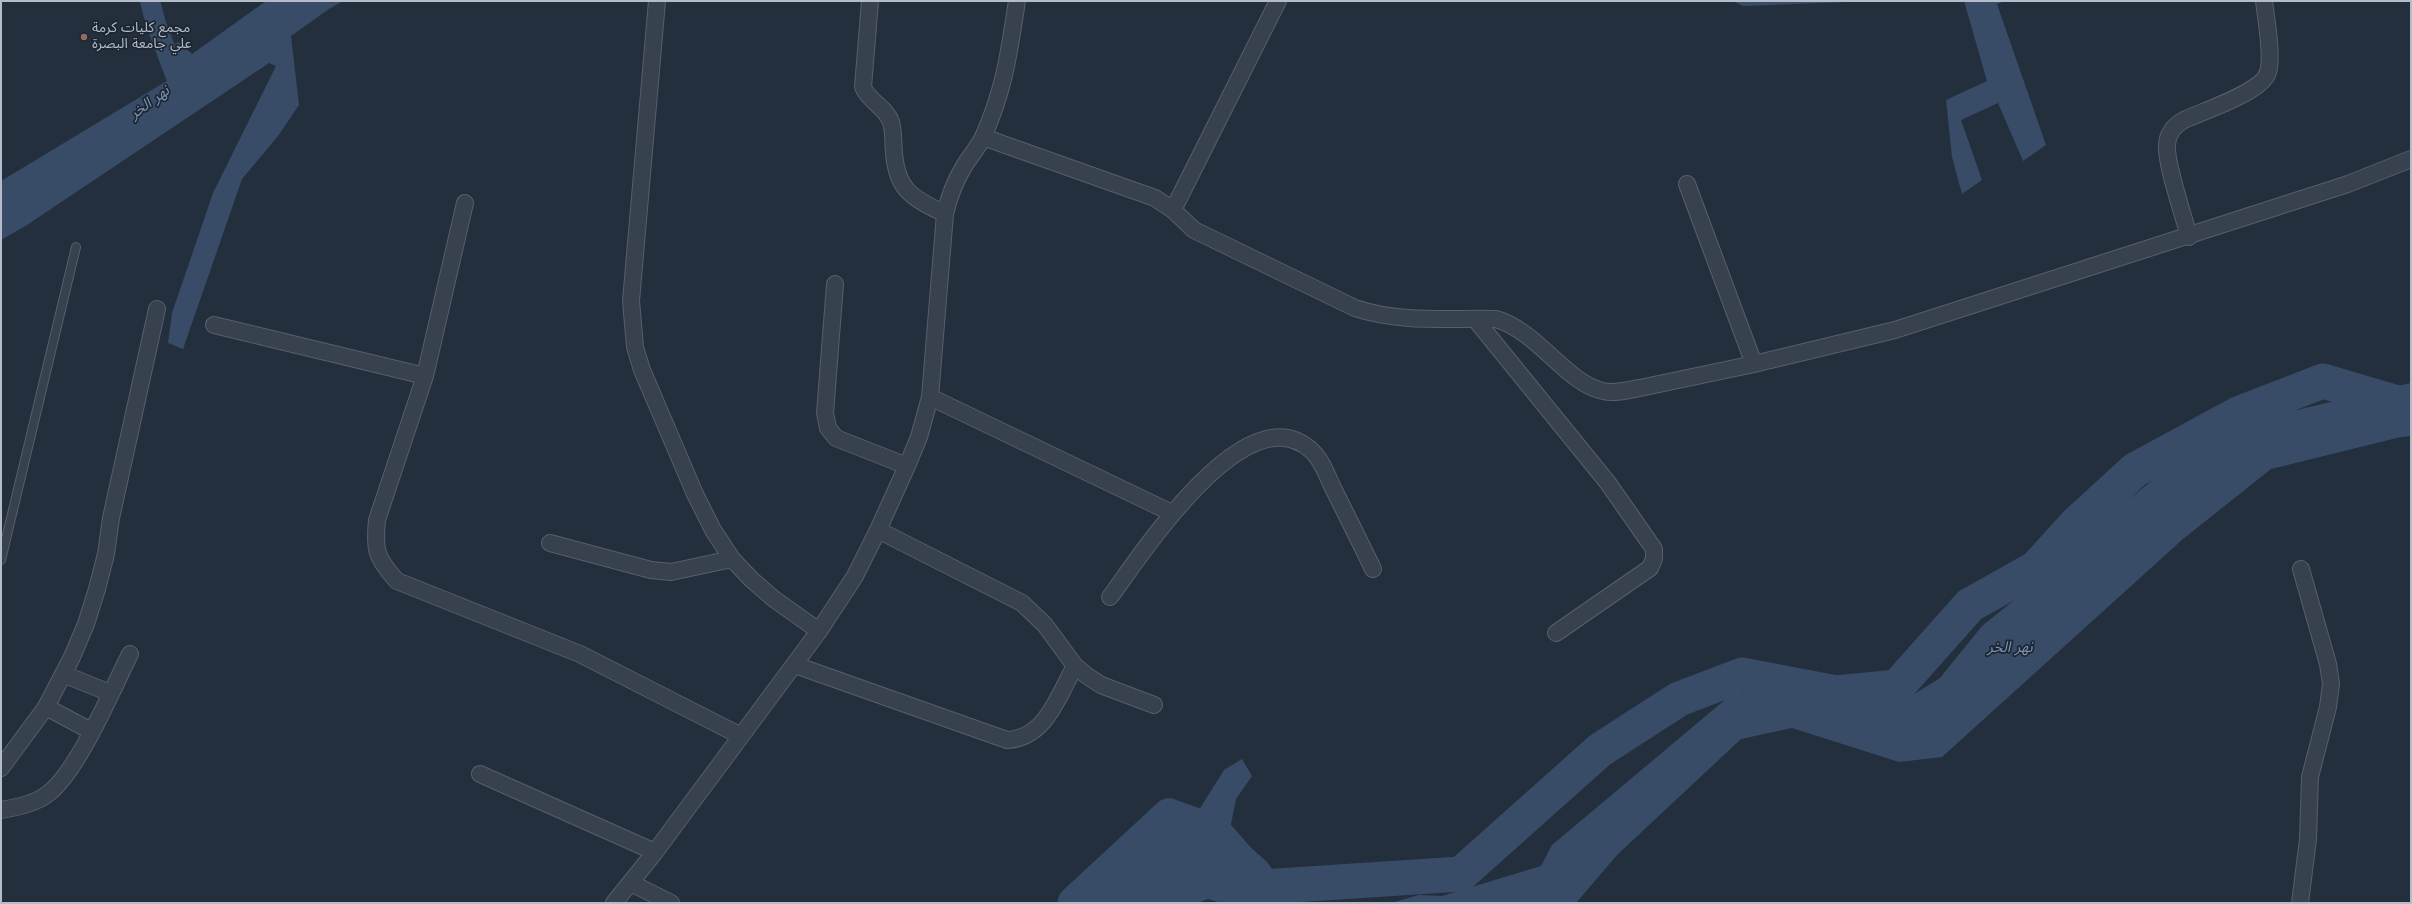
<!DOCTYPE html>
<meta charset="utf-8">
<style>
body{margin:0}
#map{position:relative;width:2412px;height:904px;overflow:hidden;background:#242f3e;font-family:Jost,sans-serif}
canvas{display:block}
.frame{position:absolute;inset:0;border:2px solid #b4bcc9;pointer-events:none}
</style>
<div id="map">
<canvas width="2412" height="904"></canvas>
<div class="frame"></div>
</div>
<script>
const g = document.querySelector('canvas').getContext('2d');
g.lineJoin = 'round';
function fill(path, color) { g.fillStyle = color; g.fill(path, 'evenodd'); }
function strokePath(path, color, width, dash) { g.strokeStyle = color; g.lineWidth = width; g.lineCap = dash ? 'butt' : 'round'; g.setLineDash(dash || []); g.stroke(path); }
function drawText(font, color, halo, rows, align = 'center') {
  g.font = font + ' Jost,"Noto Sans Arabic",sans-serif'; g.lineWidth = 3.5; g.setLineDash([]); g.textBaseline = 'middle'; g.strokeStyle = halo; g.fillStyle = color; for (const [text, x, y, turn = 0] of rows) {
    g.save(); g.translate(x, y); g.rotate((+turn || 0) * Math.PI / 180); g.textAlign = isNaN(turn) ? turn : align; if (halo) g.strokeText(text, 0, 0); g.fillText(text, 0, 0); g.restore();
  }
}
fill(new Path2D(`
 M266,1H343L329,9L291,36L299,105L278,136L242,179L183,349L168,343L172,313L213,193L276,66L269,63L27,225L1,240V181L170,79L160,56L178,42L192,54Z
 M1733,1H1873L1743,6Z
 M1964,1H2005L1997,4L2046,145L2023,161L1998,103L1961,120L1982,180L1962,194L1952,157L1946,100L1987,81Z
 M2411,383V436L2401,437L2271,469L2183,539L1942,757L1899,762L1792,728L1741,739L1617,855L1576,903H1391L1419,895L1442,896L1541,866L1552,845L1732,694L1776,692L1900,703L1940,678L1982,626L2054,568L2113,512L2185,454L2284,413Z
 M1242,759L1252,776L1236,799L1230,829L1267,862L1296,903H1221L1208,899L1198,903H1095L1199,810L1224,770Z`), '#394c67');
strokePath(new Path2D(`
 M150,1L156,24L176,77`), '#394c67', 20);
strokePath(new Path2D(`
 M1075,903L1169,816L1214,832L1262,887L1461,874L1600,750L1679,699L1742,675L1836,693L1897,687L1970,605L2036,568L2076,524L2135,470L2240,413L2323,381L2411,407`), '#394c67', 35);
const service = new Path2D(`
 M1,560L76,247`);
const minor = new Path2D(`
 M657,1L631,301L635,347L642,370L695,494L713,530L732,559L752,580L774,599L819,631
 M870,1L863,87C869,102 886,107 891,122C894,132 893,143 894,153C897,191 913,198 945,214
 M983,137L1155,198L1173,210L1194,230L1355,308C1400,323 1448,318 1496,319C1538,331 1567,384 1603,391C1615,394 1628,390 1640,388L1754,364L1895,330L2348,184L2411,159
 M1687,184L1754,364
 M465,203L425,376L377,520C374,550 376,558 397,581L580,654L741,736
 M1173,210L1278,1
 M2189,237C2184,216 2165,163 2167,144C2168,133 2175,125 2184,120C2203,111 2263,92 2268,72C2273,57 2266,18 2264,1
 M835,284L825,413L828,428L836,438L907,466
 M1475,319L1608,483L1654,549V559L1650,568L1556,633
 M214,325L425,376
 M930,397L1172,513
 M878,530L1022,603L1045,625L1075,666L1086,675L1101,685L1154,705
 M550,543L651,570L671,572L732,559
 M1110,597C1142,554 1247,390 1312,451C1322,460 1328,478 1334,490C1347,516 1360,542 1373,569
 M795,665L1007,740C1046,738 1058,696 1075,666
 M63,674L110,693
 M46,707L91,731
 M1,768L46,707L72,657L86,624L97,589L106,554L111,518L157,309
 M480,774L655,852
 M1,810C18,807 35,804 49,793C79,769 112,690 130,654
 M631,883L671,903
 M614,903L655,852L819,631L855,576L878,530L907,466L919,437L930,397L945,214C949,197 954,183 963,168C969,157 979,147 984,135C1005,87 1009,52 1017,1
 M2300,903L2308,839L2310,777L2328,707L2331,684L2328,664L2301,569`);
strokePath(service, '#565f6c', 10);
strokePath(minor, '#565f6c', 18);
strokePath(service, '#38414e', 8);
strokePath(minor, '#38414e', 16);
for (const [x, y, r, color] of [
 [84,37,4,"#8d6e63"]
]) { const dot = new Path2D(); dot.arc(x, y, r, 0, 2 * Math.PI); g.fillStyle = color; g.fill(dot); strokePath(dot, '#1d2633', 1.5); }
drawText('14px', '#b4bcc9', '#1d2633', [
 ["مجمع كليات كرمة",92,29],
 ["علي جامعة البصرة",92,45]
], 'left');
drawText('italic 15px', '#7c92b1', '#1d2633', [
 ["نهر الخر",150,103,-36],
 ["نهر الخر",2010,648]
]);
</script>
